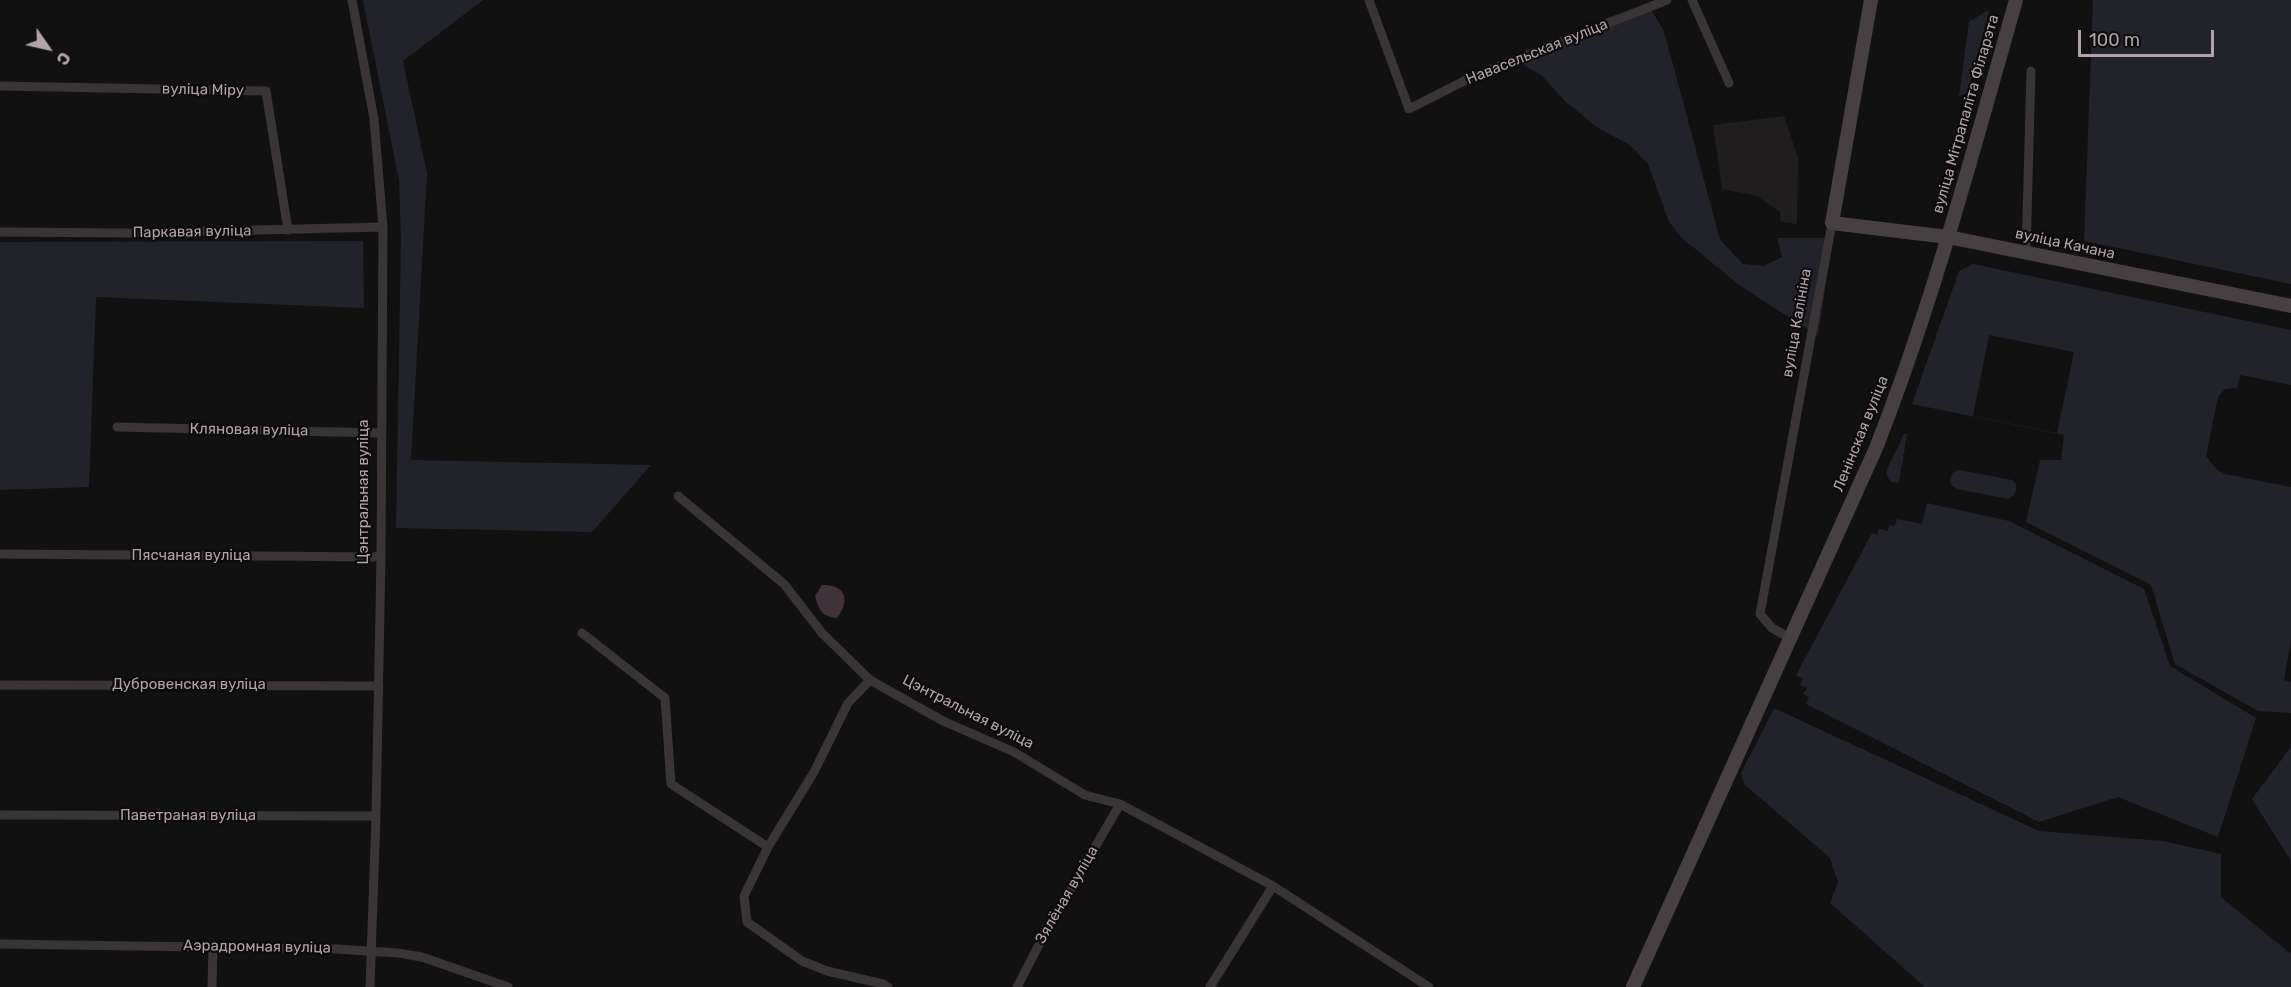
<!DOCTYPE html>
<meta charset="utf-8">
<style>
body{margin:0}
#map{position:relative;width:2291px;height:987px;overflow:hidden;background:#121111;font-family:Rubik,sans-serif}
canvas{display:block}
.north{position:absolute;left:18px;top:18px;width:60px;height:60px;-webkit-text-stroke:4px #0d0c0c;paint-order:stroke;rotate:124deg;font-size:16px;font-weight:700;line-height:24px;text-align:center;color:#b2a3a8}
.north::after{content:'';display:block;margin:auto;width:21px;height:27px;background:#b2a3a8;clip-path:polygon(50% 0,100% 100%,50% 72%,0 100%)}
.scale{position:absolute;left:2078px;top:30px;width:136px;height:27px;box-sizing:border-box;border:3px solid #b2a3a8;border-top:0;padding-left:8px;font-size:18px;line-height:21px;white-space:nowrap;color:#b2a3a8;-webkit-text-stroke:4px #0d0c0c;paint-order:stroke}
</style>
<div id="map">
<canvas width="2291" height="987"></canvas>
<div class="north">С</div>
<div class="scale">100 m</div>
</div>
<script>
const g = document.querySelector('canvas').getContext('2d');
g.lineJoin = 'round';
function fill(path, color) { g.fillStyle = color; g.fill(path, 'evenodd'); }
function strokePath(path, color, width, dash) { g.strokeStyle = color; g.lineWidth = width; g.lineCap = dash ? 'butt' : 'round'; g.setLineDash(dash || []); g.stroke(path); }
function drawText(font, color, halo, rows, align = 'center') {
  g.font = font + ' Rubik,sans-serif'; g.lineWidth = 4.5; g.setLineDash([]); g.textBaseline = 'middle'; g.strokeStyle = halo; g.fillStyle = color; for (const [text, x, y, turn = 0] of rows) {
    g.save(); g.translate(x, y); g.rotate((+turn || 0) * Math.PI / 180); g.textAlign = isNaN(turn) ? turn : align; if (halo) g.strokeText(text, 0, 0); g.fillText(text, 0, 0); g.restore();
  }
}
fill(new Path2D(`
 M1784,116L1798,158L1797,224L1781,222L1780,212L1757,196L1722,189L1713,125Z`), '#1f1d1d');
fill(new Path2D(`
 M363,0H483L403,61L427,173L411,460L651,465L592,532L396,528L401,239L399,180Z
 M2093,0H2291V284L2084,241Z
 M1649,6L1664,31L1720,240L1743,264L1764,266L1782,257L1777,238H1833L1818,336L1739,285L1682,238L1669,222L1648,164L1630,145L1598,128L1566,102L1541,75L1516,61L1609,17Z
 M1986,11L1989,12L1967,93L1959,96L1969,22Z
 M363,241L364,308L96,297L89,487L0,490V242Z
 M1973,264L2291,330V385L2240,375L2237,388L2225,389L2218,397L2206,456L2217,470L2225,474L2291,487V640L2284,680L2291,682V713L2258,711L2175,664L2151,585L2026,522L2040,460H2061L2064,435L1912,404L1959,271ZM1989,335L2074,352L2057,433L1973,416Z
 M1903,434H1907L1899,483L1891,482L1886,474C1889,460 1900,448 1903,434Z
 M1959,470L2012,480L2015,483C2018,490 2015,496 2008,499L1957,489L1951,485C1949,478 1951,471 1959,470Z
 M1927,503L2009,521L2144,589L2170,666L2256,718L2218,837L2118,797L2039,822L1806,704L1809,697L1803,694L1807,688L1800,685L1803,679L1796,675L1872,533L1877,535L1879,529L1888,531L1889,525L1895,526L1897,519L1922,524Z
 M1774,708L2039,831L2163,841L2221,854V897L2291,954V987H1925L1830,903L1838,882L1830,858L1744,784L1741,773Z
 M2291,747V861L2252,799Z`), '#22222a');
fill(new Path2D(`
 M822,585C845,584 851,600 837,618C822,617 819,610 815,596Z`), '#413139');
strokePath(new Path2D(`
 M352,0L374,119L383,227L381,557L376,816L370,987
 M1369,0L1409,109L1472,77L1667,0
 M1692,0L1729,83
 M0,86L266,91L288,230
 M0,232L129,233L383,227
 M2026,253L2031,71
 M117,427L381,433
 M678,496L784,584L822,633L870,680
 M0,554L381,557
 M582,633L665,698L671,784L768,847
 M1790,638L1772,628L1760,614L1832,223
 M0,685L379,686
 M0,815L376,816
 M0,944L336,949L398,953L422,957L508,987
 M212,987L213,946
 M888,987L883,984L827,971L802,961L747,922L744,896L768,847L814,772L848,703L870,680L943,721L1014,752L1085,795L1120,804L1273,886L1429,987
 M1017,987L1042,939L1120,804
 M1210,987L1273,886`), '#393435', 9);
strokePath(new Path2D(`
 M1871,0L1832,223L1948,237L2291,306
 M1633,987L1876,448C1933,303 1973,151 2016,0`), '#474042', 14);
drawText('15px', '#b2a3a8', '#0d0c0c', [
 ["Навасельская вуліца",1537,52,-22],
 ["вуліца Міру",203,90,1],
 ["вуліца Мітрапаліта Філарэта",1966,114,-74],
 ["Паркавая вуліца",192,232,-1],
 ["вуліца Качана",2065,244,12],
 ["вуліца Калініна",1797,323,-80],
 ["Кляновая вуліца",249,430,1],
 ["Ленінская вуліца",1861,434,-68],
 ["Цэнтральная вуліца",364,492,-90],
 ["Пясчаная вуліца",191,556],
 ["Дубровенская вуліца",189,685],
 ["Цэнтральная вуліца",968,712,27],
 ["Паветраная вуліца",188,816],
 ["Зялёная вуліца",1067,895,-60],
 ["Аэрадромная вуліца",257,947,1]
]);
</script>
